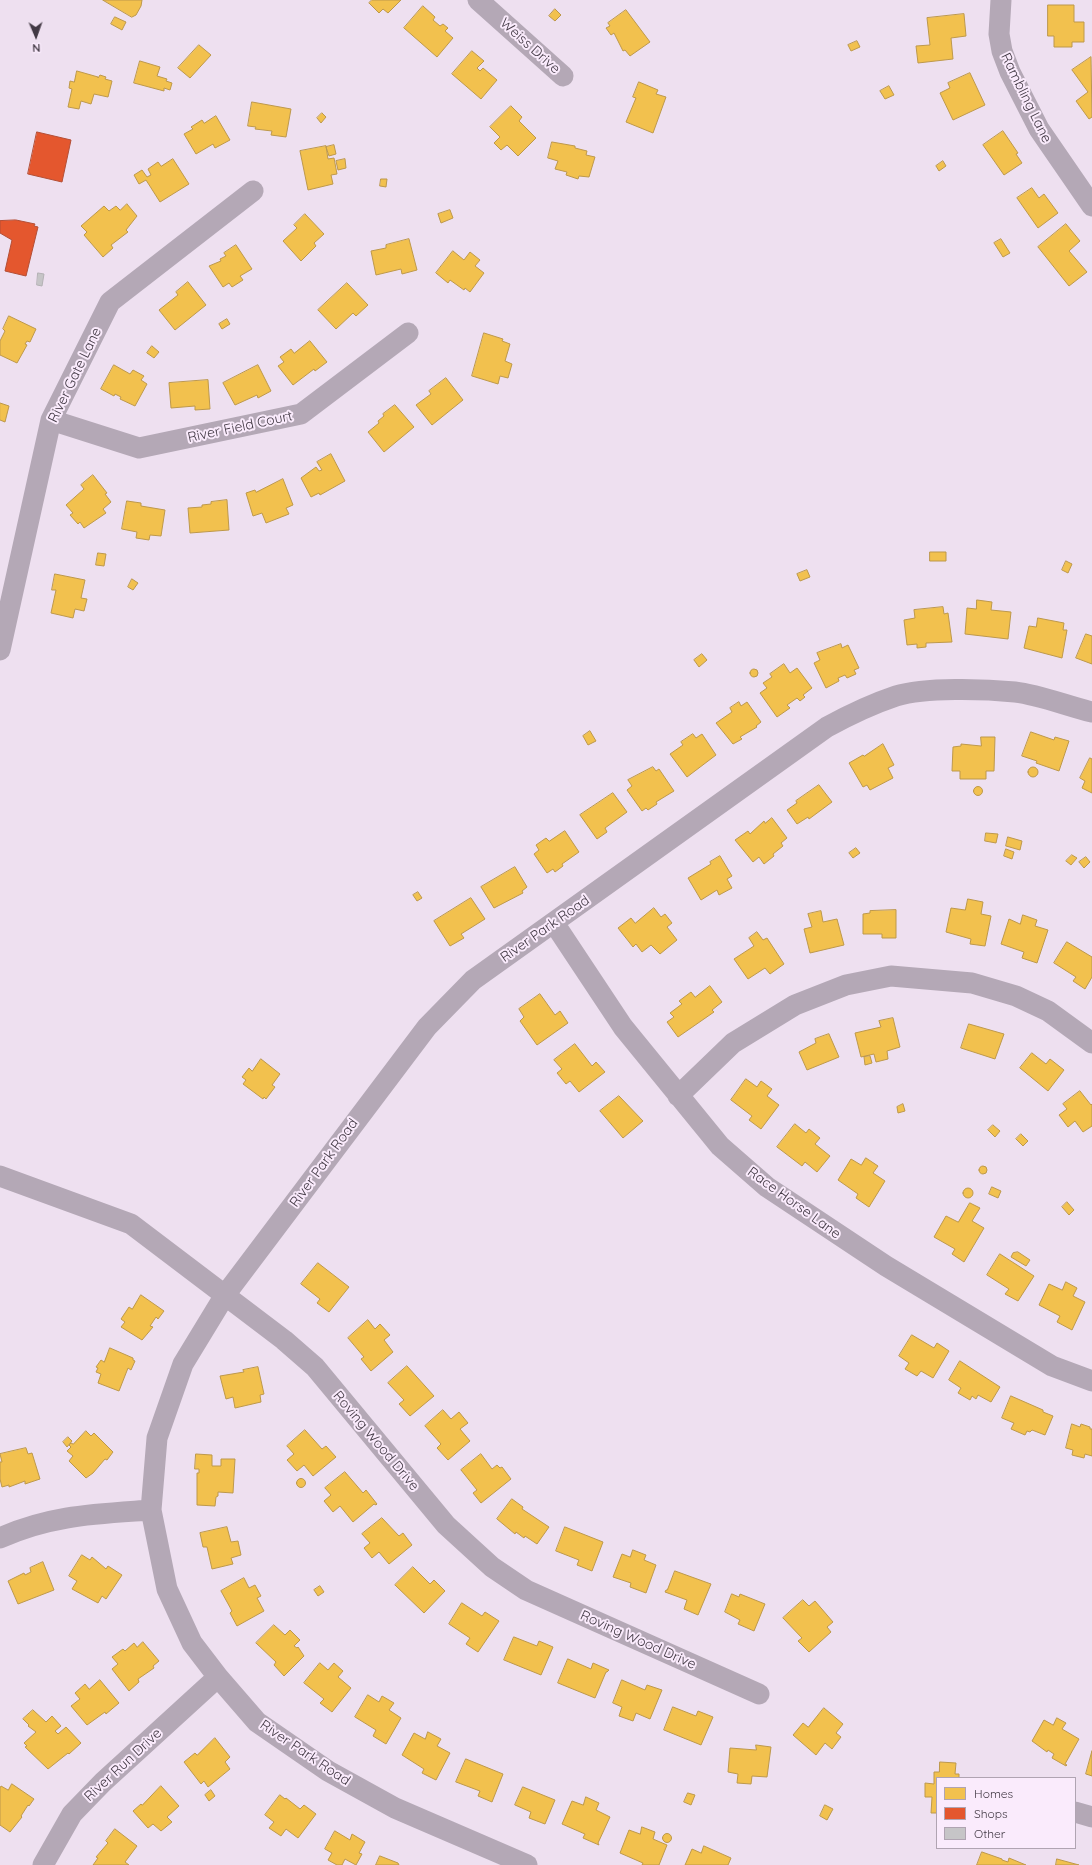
<!DOCTYPE html>
<style>
body{margin:0}
#map{position:relative;width:1092px;height:1865px;overflow:hidden;background:#eee0f0;font-family:Quicksand,sans-serif}
canvas{display:block}
.legend{position:absolute;left:936px;top:1777px;width:140px;height:72px;box-sizing:border-box;background:#faebfc;border:1px solid #b0a4b2;margin:0;padding:5px 7px;list-style:none;font-size:12px;color:#423944}
.legend li{display:flex;align-items:center;gap:8px;height:20px}
.legend b{width:20px;border:1px solid #b0a4b2}
.north{position:absolute;left:16px;top:16px;width:40px;height:40px;-webkit-text-stroke:3px #faebfc;paint-order:stroke;rotate:178deg;font-size:11px;font-weight:700;line-height:16px;text-align:center;color:#423944}
.north::after{content:'';display:block;margin:auto;width:14px;height:18px;background:#423944;clip-path:polygon(50% 0,100% 100%,50% 72%,0 100%)}
</style>
<div id="map">
<canvas width="1092" height="1865"></canvas>
<ul class="legend">
<li><b style="height:11px;background:#f2c14e"></b>Homes</li>
<li><b style="height:11px;background:#e4572e"></b>Shops</li>
<li><b style="height:11px;background:#c6c5c7"></b>Other</li>
</ul>
<div class="north">N</div>
</div>
<script>
const g = document.querySelector('canvas').getContext('2d');
g.lineJoin = 'round';
function fill(path, color) { g.fillStyle = color; g.fill(path, 'evenodd'); }
function strokePath(path, color, width, dash) { g.strokeStyle = color; g.lineWidth = width; g.lineCap = dash ? 'butt' : 'round'; g.setLineDash(dash || []); g.stroke(path); }
function drawText(font, color, halo, rows, align = 'center') {
  g.font = font + ' Quicksand,sans-serif'; g.lineWidth = 4; g.setLineDash([]); g.textBaseline = 'middle'; g.strokeStyle = halo; g.fillStyle = color; for (const [text, x, y, turn = 0] of rows) {
    g.save(); g.translate(x, y); g.rotate((+turn || 0) * Math.PI / 180); g.textAlign = isNaN(turn) ? turn : align; if (halo) g.strokeText(text, 0, 0); g.fillText(text, 0, 0); g.restore();
  }
}
const homes = new Path2D(`
 M103,0H142L141,6L136,15L132,17Z
 M372,0H401L388,13L383,9L379,13L369,3Z
 M1048,5H1074V22H1084V42H1072V47H1054V36H1048Z
 M423,6L435,17L433,20L440,26L443,24L448,28L445,31L453,38L437,57L404,28Z
 M555,9L561,15L555,21L549,16Z
 M626,10L650,42L630,56L625,50L623,51L614,33L611,35L606,28L610,26L608,23Z
 M964,14L966,36L951,38L953,59L918,63L916,46L930,45L927,18Z
 M115,17L126,22L122,30L111,24Z
 M857,41L860,47L851,51L848,45Z
 M199,45L211,55L190,78L178,68Z
 M472,51L484,61L477,68L480,71L483,68L497,80L481,99L452,74Z
 M1091,57L1092,117L1089,119L1076,101L1088,92L1072,70Z
 M140,61L160,67L157,76L167,79L166,81L172,83L170,90L164,88V91L134,83Z
 M77,71L98,77V78L100,75L106,77L105,79L112,81L108,97L94,94L91,104L81,101L79,109L68,107L72,89L69,88L70,81L74,82Z
 M970,73L985,105L953,120L940,93L950,88L948,83Z
 M639,82L658,90L656,94L666,97L653,133L626,122L636,98L633,97Z
 M889,86L894,95L885,99L880,91Z
 M252,102L291,109L286,137L271,135L272,131L255,129L256,127L248,126Z
 M511,106L522,117L519,121L536,138L518,156L507,145L501,150L494,143L500,137L490,127Z
 M322,113L326,117L321,123L317,118Z
 M216,116L230,140L215,148L213,144L196,154L184,134L193,129L191,127L202,120L204,123Z
 M1003,131L1018,153L1016,154L1022,163L1004,175L983,145Z
 M552,142L575,146V148L587,151L586,155L595,157L589,177L579,176L578,179L566,175L567,172L555,169L558,161L548,158Z
 M334,145L336,154L329,156L326,147Z
 M326,146L328,159L334,158L337,174L331,175L333,184L308,190L300,151Z
 M173,159L189,184L160,202L146,180L139,184L134,175L142,170L147,177L151,175L148,169L158,162L161,166Z
 M345,159L346,168L338,170L336,161Z
 M943,161L946,166L939,171L936,166Z
 M381,179H387L386,187L380,186Z
 M1032,188L1039,198L1044,194L1058,213L1038,228L1017,198Z
 M127,204L137,216L126,230L128,232L111,245L113,248L103,257L84,235L87,232L81,226L104,206L109,211L116,206L120,210Z
 M450,210L453,218L441,223L438,214Z
 M305,214L324,234L314,243L316,246L301,261L283,241L297,228L294,225Z
 M1066,224L1080,241L1069,251L1087,272L1069,286L1038,247Z
 M409,239L417,270L402,274L401,269L376,275L371,251L386,248V245Z
 M1001,239L1010,253L1003,257L994,243Z
 M236,245L252,269L240,276L243,280L232,287L229,283L223,287L209,266L221,261L220,259L226,256L224,253Z
 M453,251L464,260L470,252L480,260L475,266L484,273L470,292L465,288L464,290L450,280L448,283L436,273Z
 M188,282L206,305L175,330L159,310L178,295L176,292Z
 M347,283L368,305L356,316L353,313L336,329L318,310Z
 M9,316L36,329L30,342L27,341L25,344L27,345L17,363L0,355V341L5,331L3,329Z
 M227,319L230,324L222,329L219,324Z
 M484,333L503,339L502,341L510,344L505,361L512,364L508,378L500,376L498,384L472,376Z
 M310,341L327,362L315,371L314,369L293,385L278,366L284,362L280,357L291,349L294,353Z
 M152,346L159,352L154,358L147,353Z
 M114,365L130,374L133,370L144,376L141,380L147,384L135,406L120,399L121,397L115,394L114,396L101,389Z
 M258,365L271,391L258,398L257,395L235,405L223,383Z
 M446,378L463,400L432,425L416,405L431,394L429,391Z
 M208,380L210,409L195,410V406L171,408L169,383Z
 M0,403L9,406L5,422L0,420Z
 M395,405L414,427L384,452L368,432L379,423L378,421L384,416L383,414Z
 M331,454L345,481L320,495L319,493L311,497L301,478L316,467L319,471L322,470L317,462Z
 M93,475L107,493L105,494L111,502L103,509L106,513L84,528L80,522L78,524L70,515L73,513L66,505L84,489L81,485Z
 M283,479L293,505L286,508L289,514L266,523L262,513L253,516L246,493L255,490L256,492Z
 M227,500L229,530L190,533L188,508L202,507V505L211,504V502Z
 M127,501L141,503V506L165,510L161,536L150,535L149,540L136,538L137,532L122,529Z
 M930,552H946V561H930Z
 M98,553L106,554L104,566L96,565Z
 M1066,561L1072,564L1068,573L1062,570Z
 M807,570L810,577L800,581L797,574Z
 M55,574L85,580L81,598L87,599L84,611L75,609L73,618L51,613L56,590H52Z
 M132,579L138,583L133,590L128,587Z
 M977,600L992,602L991,610L1011,612L1008,639L965,634L967,608L976,609Z
 M943,607L944,614L948,613L952,642L926,643V647L917,648V644L907,645L904,620L915,618L914,610Z
 M1038,618L1064,623L1063,630H1067L1062,658L1024,648L1029,626L1036,627Z
 M1086,634L1092,636V664L1076,658Z
 M841,644L842,648L848,645L859,668L854,670L856,674L847,678L845,675L838,678L839,681L826,688L814,663L820,660L817,653Z
 M702,654L707,660L699,667L694,660Z
 M784,664L790,673L797,668L812,688L803,695L805,697L800,701L797,698L787,705L790,708L777,717L760,693L767,688L763,683L772,677L770,674Z
 M750 673a4 4 0 1 1 8 0a4 4 0 1 1-8 0Z
 M739,702L741,706L747,702L761,722L756,726L757,727L740,737L742,739L733,744L716,723L732,712L730,708Z
 M590,731L596,741L588,745L583,736Z
 M1031,732L1054,740L1055,737L1069,741L1059,771L1036,763L1037,761L1022,756Z
 M693,734L696,738L702,734L716,755L687,777L670,754L683,745L681,742Z
 M981,737H995L994,771H986V779H960V771H952L953,747L961,746V744L981,746Z
 M883,744L894,765L888,768L893,778L870,790L867,785L863,787L849,763L863,755L864,756Z
 M1090,758L1092,759V793L1082,788L1085,781L1080,778Z
 M653,767L656,771L659,769L674,791L656,802L657,804L648,810L646,808L642,811L627,790L632,786L628,780Z
 M1028 772a5 5 0 1 1 10 0a5 5 0 1 1-10 0Z
 M819,785L832,802L809,819L808,817L797,824L787,810L797,803L796,801Z
 M973.5 791a4.5 4.5 0 1 1 9 0a4.5 4.5 0 1 1-9 0Z
 M613,793L627,812L605,828L607,832L597,839L580,815Z
 M772,818L787,838L781,843L783,846L773,854L774,856L764,864L759,857L753,862L735,840L748,831L750,834L764,821L765,823Z
 M565,831L579,852L562,864L563,866L555,872L553,869L547,873L534,854L539,850L536,845L546,838L549,841Z
 M986,833L998,834L996,843L985,841Z
 M1008,837L1022,841L1020,850L1006,846Z
 M856,848L860,853L853,858L849,853Z
 M1006,849L1014,852L1012,859L1004,856Z
 M1072,855L1077,858L1071,865L1066,861Z
 M720,856L732,876L727,879L732,888L719,895L717,890L701,900L688,878L711,864L710,862Z
 M1086,857L1090,862L1084,868L1079,862Z
 M515,867L527,887L522,891L523,893L494,908L481,887Z
 M418,892L422,898L417,901L413,895Z
 M471,898L485,919L461,934L464,938L450,946L434,921Z
 M968,899L983,902L981,914L991,916L985,946L970,944L971,939L946,932L951,908L965,910Z
 M654,908L661,917L665,914L672,923L667,927L677,940L660,954L651,945L642,952L636,944L633,947L618,928L631,918L635,923Z
 M896,910V938H882V934H863V914L870,913V911Z
 M821,911L823,922L837,919L844,945L810,953L804,929L812,927L808,914Z
 M1023,915L1037,920L1035,926L1048,930L1037,963L1022,958L1024,952L1001,944L1009,919L1020,924Z
 M757,932L763,940L767,938L784,964L770,974L765,968L748,979L734,959L754,946L749,938Z
 M1067,942L1092,957V977L1085,989L1073,981L1076,977L1054,963Z
 M710,986L722,1002L712,1010L714,1012L678,1037L667,1022L674,1017L670,1013L682,1004L679,1001L691,992L695,997Z
 M540,994L555,1015L560,1011L568,1023L537,1045L520,1021L524,1017L519,1009Z
 M893,1018L900,1047L887,1051L888,1059L876,1062L874,1054L861,1057L855,1033L881,1027L879,1021Z
 M969,1024L1004,1034L995,1059L961,1048Z
 M829,1034L839,1057L807,1070L799,1052L816,1043L815,1039Z
 M575,1044L592,1066L596,1062L605,1072L579,1092L570,1081L566,1084L557,1073L562,1069L554,1060Z
 M1032,1053L1046,1064L1050,1059L1064,1070L1048,1091L1020,1068Z
 M870,1056L872,1063L865,1065L864,1057Z
 M261,1059L280,1074L272,1085L275,1087L266,1099L264,1097L263,1099L243,1084L246,1080L242,1077L249,1068L252,1071Z
 M746,1079L757,1087L761,1081L772,1089L767,1096L779,1105L761,1129L749,1120L752,1116L731,1100Z
 M1080,1091L1091,1105L1092,1104V1126L1083,1132L1075,1121L1068,1127L1059,1115L1067,1109L1063,1104Z
 M619,1096L643,1121L623,1138L600,1111Z
 M903,1104L905,1111L898,1113L897,1107Z
 M795,1124L806,1133L809,1129L820,1138L815,1144L830,1156L817,1172L805,1162L802,1166L777,1147Z
 M993,1125L1000,1131L995,1137L988,1130Z
 M1021,1134L1028,1141L1023,1146L1016,1139Z
 M866,1158L878,1166L873,1173L885,1181L869,1207L856,1198L858,1194L838,1180L851,1159L861,1165Z
 M979 1170a4 4 0 1 1 8 0a4 4 0 1 1-8 0Z
 M992,1187L1001,1191L998,1198L989,1194Z
 M963 1193a5 5 0 1 1 10 0a5 5 0 1 1-10 0Z
 M1067,1202L1074,1210L1069,1215L1062,1207Z
 M970,1203L980,1208L972,1221L984,1228L964,1262L952,1254L955,1249L934,1237L946,1216L958,1222Z
 M1018,1252L1030,1260L1026,1266L1011,1257L1013,1253Z
 M1000,1254L1034,1276L1018,1301L1005,1294L1009,1289L987,1275Z
 M318,1263L349,1287L329,1312L317,1303L320,1299L301,1284Z
 M1066,1282L1077,1288L1073,1296L1085,1302L1072,1330L1057,1322L1060,1316L1039,1305L1049,1284L1062,1290Z
 M141,1295L164,1311L158,1319L156,1317L150,1326L153,1327L142,1340L121,1327L125,1322L121,1319L129,1307L132,1309Z
 M368,1320L375,1329L380,1324L390,1335L384,1340L393,1352L371,1371L361,1359L364,1357L348,1338Z
 M912,1335L934,1348L937,1343L949,1351L933,1378L921,1371L917,1376L905,1369L909,1363L899,1356Z
 M110,1348L133,1358V1360L135,1361L131,1370L128,1368L119,1391L98,1383L101,1374L96,1372L98,1368L96,1367L101,1360L104,1362Z
 M960,1361L1000,1387L991,1402L978,1395L976,1399L972,1396L970,1400L958,1393L961,1388L949,1380Z
 M407,1366L434,1396L410,1416L399,1404L404,1400L388,1383Z
 M258,1367L264,1394L260,1395L261,1402L235,1408L233,1397L226,1399L220,1376L244,1372L243,1370Z
 M1011,1396L1043,1410V1412L1053,1416L1045,1435L1032,1430L1030,1432L1027,1431L1025,1435L1011,1429L1014,1423L1002,1418Z
 M443,1410L451,1419L459,1412L468,1423L460,1429L470,1441L448,1460L437,1448L441,1444L425,1426Z
 M1072,1424L1080,1427L1081,1424L1090,1427V1429H1092V1456L1085,1454L1084,1458L1072,1455L1073,1450L1066,1448Z
 M305,1430L322,1449L326,1446L336,1457L313,1476L304,1465L297,1471L287,1460L294,1454L287,1446Z
 M86,1431L91,1436L94,1433L113,1452L107,1460L105,1459L93,1473L86,1478L69,1461L73,1456L67,1451L71,1447L69,1445L71,1443L73,1444Z
 M68,1437L72,1441L67,1447L63,1442Z
 M26,1448L28,1454L32,1453L40,1479L25,1484V1481L9,1487V1485L2,1487L0,1479V1462H2L0,1454Z
 M196,1454L212,1455V1466H221V1459H235L233,1493L218,1492V1496L216,1497L215,1506L197,1505V1473H199V1469H195Z
 M481,1454L492,1469L497,1465L500,1468L502,1467L511,1479L481,1503L473,1493L477,1490L461,1470Z
 M345,1472L363,1493L366,1490L377,1504L376,1505L374,1504L353,1522L340,1506L333,1512L324,1501L331,1495L325,1488Z
 M296.5 1483a4.5 4.5 0 1 1 9 0a4.5 4.5 0 1 1-9 0Z
 M512,1499L523,1507L522,1509L549,1527L537,1544L525,1536L524,1538L516,1532L515,1534L497,1519Z
 M382,1518L399,1536L403,1533L412,1545L389,1564L379,1552L372,1558L364,1548L370,1543L362,1534Z
 M227,1527L231,1542L238,1541L241,1555L231,1558L233,1564L212,1569L207,1547H203L200,1533Z
 M565,1527L603,1542L592,1571L577,1565L579,1560L556,1551Z
 M633,1550L646,1555L644,1560L656,1565L646,1593L630,1587L631,1583L613,1577L622,1554L630,1557Z
 M82,1555L90,1560L92,1557L106,1569L108,1566L122,1575L106,1599L102,1596L98,1603L72,1589L77,1581L69,1576Z
 M43,1562L54,1590L18,1604L8,1581L24,1573L25,1575L31,1572L30,1568Z
 M413,1567L430,1584L434,1580L445,1591L424,1613L395,1585Z
 M675,1571L711,1584L698,1615L684,1609L687,1600L665,1592L666,1590H667Z
 M244,1578L249,1588L255,1585L261,1596L257,1598L264,1611L237,1626L230,1613L232,1611L221,1591Z
 M320,1586L324,1592L318,1596L314,1590Z
 M732,1594L739,1597L740,1594L765,1604L754,1631L738,1624L740,1620L725,1612Z
 M803,1600L809,1606L815,1601L833,1622L827,1627L831,1632L809,1652L798,1641L802,1638L783,1618Z
 M462,1603L482,1616L485,1612L499,1621L478,1652L466,1644L470,1638L449,1624Z
 M274,1625L285,1635L290,1630L300,1640L294,1646L297,1648L298,1647L304,1656L284,1676L274,1665L276,1662L256,1643Z
 M514,1637L537,1646L539,1641L553,1647L541,1675L504,1660Z
 M143,1642L159,1661L153,1666L154,1668L138,1679L139,1682L129,1691L112,1669L118,1664L112,1657L123,1649L125,1651L134,1643L137,1647Z
 M568,1659L591,1669L593,1663L609,1670L607,1672H606L595,1698L558,1683Z
 M320,1663L328,1670L334,1663L343,1671L338,1677L351,1688L332,1712L320,1703L324,1699L304,1683Z
 M100,1680L119,1703L106,1714L105,1712L87,1725L71,1706L80,1699L75,1693L85,1684L89,1689Z
 M622,1680L645,1690L647,1685L662,1690L650,1719L636,1713L633,1721L619,1716L622,1707L613,1703Z
 M368,1695L379,1702L382,1696L394,1703L389,1710L401,1718L386,1744L373,1736L376,1730L355,1717Z
 M673,1707L696,1716L698,1711L713,1717L701,1745L664,1730Z
 M824,1708L843,1724L836,1733L841,1737L832,1749L825,1743L816,1755L793,1735L803,1723L808,1727Z
 M33,1710L46,1722L52,1716L61,1726L55,1731L58,1734L66,1727L81,1743L69,1754L68,1753L48,1769L25,1747L27,1746L24,1743L36,1732L28,1726L29,1725L23,1719Z
 M1057,1718L1066,1723L1062,1729L1079,1739L1065,1764L1067,1765L1066,1766L1052,1758L1054,1754L1048,1750L1047,1752L1032,1741L1044,1720L1053,1725Z
 M428,1732L441,1739L437,1746L450,1753L436,1780L422,1773L424,1769L402,1755L414,1733L425,1739Z
 M215,1738L230,1757L225,1762L230,1769L208,1787L204,1781L201,1784L184,1762L195,1753L197,1755Z
 M756,1745L771,1747L767,1777L752,1776L751,1784L737,1783L738,1774L728,1772L730,1748L756,1750Z
 M1092,1751V1776L1086,1774Z
 M466,1759L503,1774L492,1802L478,1796L480,1791L456,1782Z
 M940,1762L956,1763L955,1774H959V1778H937V1813H931L932,1797H925V1783L934,1784V1772H939Z
 M12,1784L34,1799L29,1806L28,1805L21,1816L22,1817L10,1832L0,1825V1788L1,1786L8,1790Z
 M161,1786L179,1806L167,1817L172,1822L161,1831L153,1824L148,1828L133,1811L141,1804L142,1805Z
 M523,1787L555,1800L545,1824L529,1818L531,1812L515,1805Z
 M211,1790L215,1796L209,1801L205,1795Z
 M688,1793L695,1795L691,1805L684,1802Z
 M280,1795L285,1799L286,1798L300,1809L304,1805L316,1814L298,1838L286,1829L281,1836L269,1828L274,1822L265,1815Z
 M586,1797L599,1803L596,1810L610,1817L598,1843L599,1845L583,1838L585,1834L562,1824L572,1801L583,1805Z
 M825,1805L833,1809L827,1820L820,1816Z
 M642,1827L655,1832L653,1839L667,1845L659,1865H642L643,1863L620,1853L629,1830L640,1834Z
 M115,1829L137,1846L125,1862L129,1865H93L98,1858L96,1857L108,1843L106,1841Z
 M335,1831L350,1840L352,1834L365,1842L359,1853L362,1854L356,1865L345,1859L342,1865H337L328,1860L332,1853L325,1849Z
 M662.5 1838a4.5 4.5 0 1 1 9 0a4.5 4.5 0 1 1-9 0Z
 M704,1846L731,1858L728,1865H685L692,1849L701,1853Z
 M982,1852L1002,1859V1860L1008,1862L1009,1858L1026,1865H977Z
 M380,1856L398,1863L399,1865H376Z
 M1057,1859L1079,1865H1056Z`);
fill(homes, '#f2c14e');
strokePath(homes, '#bd984b', 1);
const shops = new Path2D(`
 M37,132L71,140L62,182L28,174Z
 M16,220L35,224L34,226L38,227L26,276L5,271L12,240L0,233V221Z`);
fill(shops, '#e4572e');
strokePath(shops, '#b34e35', 1);
const building = new Path2D(`
 M38,273L44,274L42,286L37,285Z`);
fill(building, '#c6c5c7');
strokePath(building, '#b3b1b4', 1);
strokePath(new Path2D(`
 M478,0L563,76
 M1001,0L999,34L1002,51L1010,72L1039,129L1092,206
 M51,420L139,448L301,414L408,333
 M0,650L51,420L110,302L253,191
 M554,923L623,1027L720,1146L767,1187L886,1266L1052,1366L1092,1381
 M678,1096L733,1043L795,1005L846,985L891,976L972,983L1016,996L1048,1011L1092,1043
 M0,1176L131,1224L284,1340L315,1367L446,1525L492,1567L526,1590L759,1694
 M0,1538C50,1515 96,1514 151,1510
 M1075,1812L1092,1817
 M43,1865L72,1814L103,1782L218,1677
 M527,1865L395,1808L328,1771L257,1722L218,1677L192,1643L167,1589L151,1510L157,1438L183,1364L225,1295L427,1027L473,980L827,727C849,715 872,704 896,696C925,687 985,689 1015,692C1040,695 1067,706 1092,712`), '#b4a8b6', 21);
drawText('14px', '#423944', '#faebfc', [
 ["Weiss Drive",530,46,42],
 ["Rambling Lane",1026,98,64],
 ["River Gate Lane",75,375,-64],
 ["River Field Court",240,427,-12],
 ["River Park Road",545,929,-35],
 ["River Park Road",324,1163,-54],
 ["Race Horse Lane",794,1203,36],
 ["Roving Wood Drive",376,1441,50],
 ["Roving Wood Drive",638,1640,24],
 ["River Park Road",305,1753,34],
 ["River Run Drive",123,1765,-43]
]);
</script>
